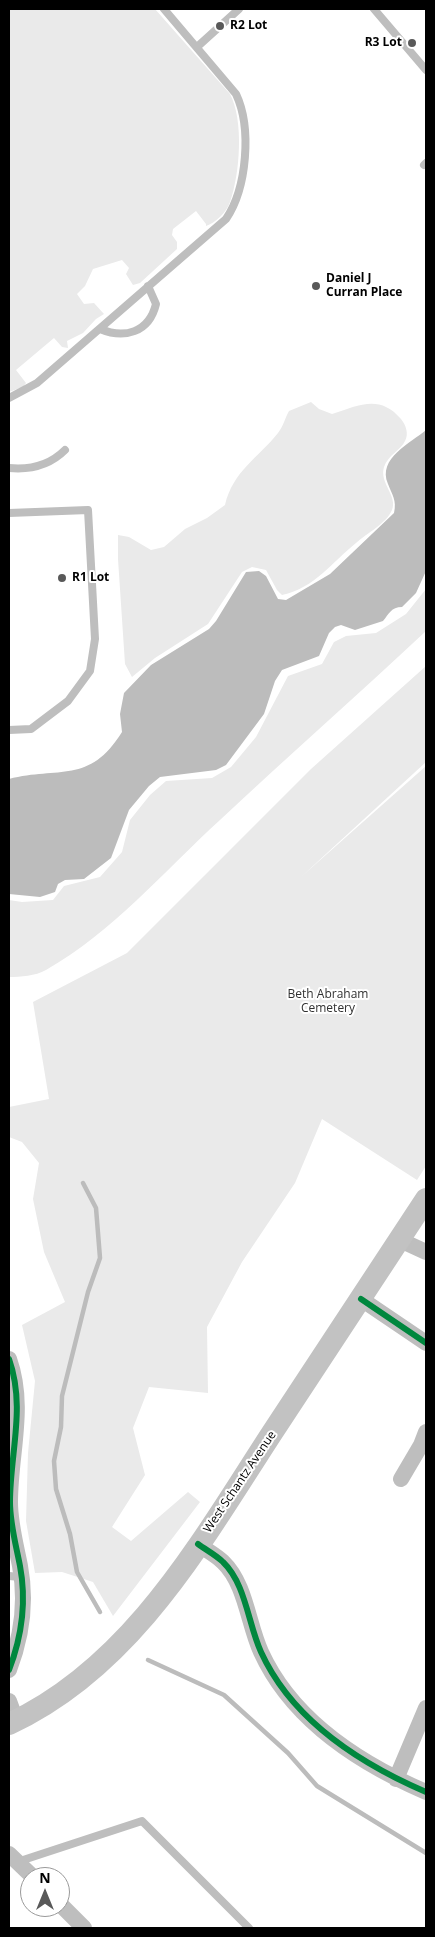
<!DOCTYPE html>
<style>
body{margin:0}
#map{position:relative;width:435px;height:1937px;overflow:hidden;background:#fff;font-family:"Open Sans",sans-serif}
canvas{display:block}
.frame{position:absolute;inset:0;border:10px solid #000;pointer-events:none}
.north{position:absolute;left:20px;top:1867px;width:50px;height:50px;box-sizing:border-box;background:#fff;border:1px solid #999;border-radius:50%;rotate:0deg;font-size:14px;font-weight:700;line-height:20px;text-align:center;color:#000}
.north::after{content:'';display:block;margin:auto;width:18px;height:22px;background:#595959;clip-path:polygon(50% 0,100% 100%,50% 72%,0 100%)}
</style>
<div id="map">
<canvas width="435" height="1937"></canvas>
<div class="frame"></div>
<div class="north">N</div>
</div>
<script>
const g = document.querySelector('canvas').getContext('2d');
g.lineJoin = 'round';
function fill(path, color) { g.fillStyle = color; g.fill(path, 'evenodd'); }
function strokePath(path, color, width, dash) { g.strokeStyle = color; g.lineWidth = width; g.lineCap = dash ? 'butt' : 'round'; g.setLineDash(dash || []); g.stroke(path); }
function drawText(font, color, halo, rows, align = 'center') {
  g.font = font + ' "Open Sans",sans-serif'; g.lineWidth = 4; g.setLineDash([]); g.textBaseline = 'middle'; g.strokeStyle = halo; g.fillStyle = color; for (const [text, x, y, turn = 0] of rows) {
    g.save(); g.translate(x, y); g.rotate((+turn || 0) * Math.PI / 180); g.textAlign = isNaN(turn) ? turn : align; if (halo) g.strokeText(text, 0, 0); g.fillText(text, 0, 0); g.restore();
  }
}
fill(new Path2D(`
 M9,9H155L230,94C244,120 240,174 230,202C227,212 215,223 206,226V224L196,211L173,229L172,235L177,242V249L140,283L133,285L126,274L129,268L122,260L93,269L85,286L77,294L84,304L94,303L104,314L96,319L83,333L67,341L68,348L62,347L54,338L16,370L26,383L23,387L9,392Z
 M311,402L319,409L332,414C359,405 380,394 401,419C406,425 409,434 405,441C401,450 388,455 384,467C379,483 398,496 392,510C386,524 367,533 356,543C332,562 315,588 282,595L277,590L266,570L252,567L242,572L208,624L155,658L132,677L125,664L118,559V535L129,537L151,550L164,547L185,529L207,518L225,505C233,471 258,458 278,433C283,427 285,418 289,411Z
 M426,589V631C358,695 288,756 220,820C163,872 113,932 46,970C35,976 21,977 9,977V900L22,902L53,900L64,886L100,877L122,852L130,820L150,795L166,781L212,778L231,767L256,737L288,676L322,664L334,642L346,636L376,633L406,614Z
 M426,666V762L301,877L426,766V1166L417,1180L322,1119L295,1183L242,1262L207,1327L208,1393L149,1387L133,1428L145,1475L112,1527L131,1541L188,1492L200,1502L113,1616L93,1582L62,1572L35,1573L26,1521L28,1453L35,1381L22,1325L65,1302L44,1252L33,1199L39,1163L22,1142L9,1137V1107L49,1099L33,1002L127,953L311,769Z`), '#eaeaea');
fill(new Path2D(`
 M426,430V571L416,593L402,607C391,607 389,614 383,621L355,630L341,625L335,627L329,633L319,656L282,670L275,681L264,714L226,765L216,770L160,777L149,786L129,810L111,858L84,879L65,880L58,884L55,892L40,897L9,894V779C59,766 89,785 122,732L120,714L124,693L151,665L209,629L216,621L246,572L259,571L266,576L278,599L286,600L330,574L394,513C397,500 392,495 388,484C377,458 411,443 426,430Z`), '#bcbcbc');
strokePath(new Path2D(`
 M83,1183L96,1208L100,1258L88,1292L62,1396L61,1427L54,1461L56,1489L70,1534L77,1572L100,1612
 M148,1660L224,1695L288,1753L317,1786L426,1853`), '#bcbcbc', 4.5);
strokePath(new Path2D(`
 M374,9L426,70
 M197,47L239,9
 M424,165L426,163
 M100,329C124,339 149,333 156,304L148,286
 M9,398L37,383L226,219C247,188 252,128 236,94L164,9
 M9,468C30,470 49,466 65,450
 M9,513L88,510L95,639L90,671L68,701L31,729L9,730
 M9,1576L21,1577
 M17,1862L142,1821L249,1928`), '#bebebe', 8);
strokePath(new Path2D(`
 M400,1240L426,1252
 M361,1299L426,1343
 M9,1359C26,1407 10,1453 10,1502C10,1524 16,1545 20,1566C27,1603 22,1636 9,1670
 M401,1479L421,1445L426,1432
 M198,1544C206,1550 216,1555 223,1562C246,1584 248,1624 261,1652C292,1720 361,1764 426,1792
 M9,1701L16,1720
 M396,1779L426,1708
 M9,1854L33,1877
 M60,1904L84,1928`), '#bebebe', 16);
strokePath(new Path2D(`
 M9,1724C132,1667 201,1542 272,1433C324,1355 375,1277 426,1199`), '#c2c2c2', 22);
strokePath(new Path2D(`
 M361,1299L426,1343
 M9,1359C26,1407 10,1453 10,1502C10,1524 16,1545 20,1566C27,1603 22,1636 9,1670
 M198,1544C206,1550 216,1555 223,1562C246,1584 248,1624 261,1652C292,1720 361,1764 426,1792`), '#00873e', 6);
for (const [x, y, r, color] of [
 [220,26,5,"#595959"],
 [412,43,5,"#595959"],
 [316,286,5,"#595959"],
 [62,578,5,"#595959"]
]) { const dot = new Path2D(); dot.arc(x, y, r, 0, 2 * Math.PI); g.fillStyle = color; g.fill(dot); strokePath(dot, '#fff', 2); }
drawText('bold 12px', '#000', '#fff', [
 ["R2 Lot",230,26],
 ["R3 Lot",402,43,"right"],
 ["Daniel J",326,279],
 ["Curran Place",326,293],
 ["R1 Lot",72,578]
], 'left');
drawText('12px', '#303030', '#fff', [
 ["Beth Abraham",328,995],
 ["Cemetery",328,1009]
]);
drawText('12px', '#000', '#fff', [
 ["West Schantz Avenue",240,1482,-56]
]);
</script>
